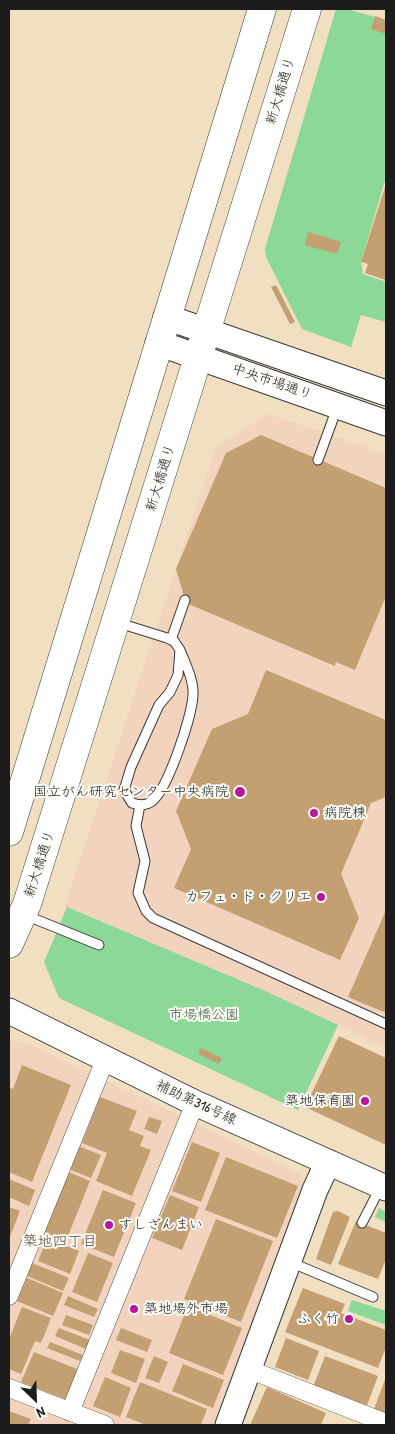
<!DOCTYPE html>
<meta charset="utf-8">
<style>
body{margin:0}
#map{position:relative;width:395px;height:1434px;overflow:hidden;background:#f1dfc1;font-family:"Patrick Hand",sans-serif}
canvas{display:block}
.frame{position:absolute;inset:0;border:10px solid #1c1c1c;pointer-events:none}
.north{position:absolute;left:10px;top:1374px;width:50px;height:50px;-webkit-text-stroke:4px #fdfcf7;paint-order:stroke;rotate:156deg;font-size:14px;font-weight:700;line-height:20px;text-align:center;color:#1c1c1c}
.north::after{content:'';display:block;margin:auto;width:18px;height:22px;background:#1c1c1c;clip-path:polygon(50% 0,100% 100%,50% 72%,0 100%)}
</style>
<div id="map">
<canvas width="395" height="1434"></canvas>
<div class="frame"></div>
<div class="north">N</div>
</div>
<script>
const g = document.querySelector('canvas').getContext('2d');
g.lineJoin = 'round';
function fill(path, color) { g.fillStyle = color; g.fill(path, 'evenodd'); }
function strokePath(path, color, width, dash) { g.strokeStyle = color; g.lineWidth = width; g.lineCap = dash ? 'butt' : 'round'; g.setLineDash(dash || []); g.stroke(path); }
function drawText(font, color, halo, rows, align = 'center') {
  g.font = font + ' "Patrick Hand","Klee One",sans-serif'; g.lineWidth = 4; g.setLineDash([]); g.textBaseline = 'middle'; g.strokeStyle = halo; g.fillStyle = color; for (const [text, x, y, turn = 0] of rows) {
    g.save(); g.translate(x, y); g.rotate((+turn || 0) * Math.PI / 180); g.textAlign = isNaN(turn) ? turn : align; if (halo) g.strokeText(text, 0, 0); g.fillText(text, 0, 0); g.restore();
  }
}
fill(new Path2D(`
 M268,414L386,454V1048L270,993L65,906L216,447Z
 M9,1039L28,1043L297,1172L301,1176L304,1181L302,1194L215,1425H9Z`), '#f2d4be');
fill(new Path2D(`
 M336,9H347L386,20V177L361,262L363,274L386,282V322L361,315L351,347L302,329L266,257L265,249Z
 M67,907L270,993L338,1025L298,1110L59,998L44,962Z
 M379,1208L386,1212V1222L375,1217Z
 M352,1300L386,1311V1325L348,1311Z`), '#8cd896');
fill(new Path2D(`
 M375,16L386,20V34L371,29Z
 M386,184V280L365,273L368,264L361,262Z
 M308,232L341,242L337,254L305,245Z
 M276,285L295,322L290,324L271,287Z
 M261,435L386,488V596L355,670L336,662L335,666L186,603L176,569L226,453Z
 M266,670L386,720V797L371,803L341,874L359,918L340,960L174,888L191,849L176,811L212,729L248,714Z
 M386,910V1013L348,997Z
 M339,1036L386,1058V1145L305,1107Z
 M201,1048L222,1058L219,1064L198,1054Z
 M22,1065L71,1085L32,1182L9,1172V1087L13,1089Z
 M100,1097L137,1111L129,1130L144,1136L140,1146L151,1150L132,1196L96,1181L107,1153L82,1143Z
 M149,1117L162,1121L157,1134L144,1129Z
 M192,1142L220,1153L201,1202L172,1191Z
 M76,1145L101,1155L91,1178L66,1168Z
 M226,1157L298,1186L277,1238L205,1210Z
 M66,1171L90,1181L66,1241L42,1231Z
 M9,1179L35,1190L29,1206L9,1197Z
 M103,1190L136,1203L114,1257L81,1244Z
 M170,1195L199,1207L182,1250L152,1238Z
 M9,1207L20,1211L9,1239Z
 M338,1211L350,1217L331,1265L316,1259L333,1212Z
 M216,1219L273,1241L241,1322L184,1299Z
 M356,1221L386,1233V1259L378,1279L338,1264Z
 M47,1238L79,1251L70,1274L38,1261Z
 M88,1253L113,1263L97,1302L72,1292Z
 M32,1263L69,1278L63,1291L27,1276Z
 M27,1278L63,1293L53,1316L17,1301Z
 M303,1288L345,1304L341,1313L386,1330V1347L378,1368L285,1332Z
 M68,1296L98,1309L94,1317L64,1305Z
 M188,1306L242,1328L223,1375L169,1353Z
 M22,1307L51,1318L41,1343L35,1341L21,1374L9,1369V1339Z
 M66,1315L93,1325L89,1335L62,1325Z
 M59,1328L90,1340L86,1349L55,1336Z
 M121,1328L152,1340L147,1352L116,1340Z
 M286,1338L319,1351L308,1380L275,1367Z
 M50,1342L83,1355L80,1361L47,1348Z
 M120,1350L145,1359L136,1383L111,1373Z
 M34,1352L82,1371L70,1401L21,1382Z
 M154,1356L168,1362L159,1383L145,1378Z
 M325,1356L378,1376L366,1408L313,1387Z
 M183,1364L224,1380L213,1408L172,1391Z
 M105,1377L131,1388L120,1417L93,1406Z
 M386,1377V1413L374,1409Z
 M140,1382L207,1409L201,1425H146L126,1417Z
 M267,1387L326,1413L321,1425H250Z
 M9,1411L31,1419L28,1425H9Z`), '#c49f72');
const lane = new Path2D(`
 M318,460L337,408
 M119,623L167,638L174,641L180,650
 M171,640L185,600
 M180,650C185,663 194,680 193,695C192,716 168,790 151,802C145,806 138,805 132,803L124,790L131,767L159,705L170,692L178,675Z
 M140,805L136,826L145,861L138,893L146,911L153,918L386,1024
 M25,915L99,945
 M362,1223L380,1188
 M290,1262L373,1297`);
const street = new Path2D(`
 M9,1296L105,1060
 M248,1369L386,1423
 M9,1388L105,1425
 M70,1412L195,1103`);
const secondary = new Path2D(`
 M166,317L386,393
 M158,343L386,423
 M9,1011L195,1103L386,1188
 M228,1425L315,1190L328,1162`);
const primary = new Path2D(`
 M9,832L262,9
 M9,944L27,904L307,9`);
strokePath(lane, '#3c3935', 11);
strokePath(street, '#3c3935', 19);
strokePath(secondary, '#3c3935', 27);
strokePath(primary, '#3c3935', 29);
strokePath(lane, '#fff', 9);
strokePath(street, '#fff', 18);
strokePath(secondary, '#fff', 25);
strokePath(primary, '#fff', 28);
for (const [x, y, r, color] of [
 [240,792,6,"#b5179e"],
 [314,813,5,"#b5179e"],
 [321,897,5,"#b5179e"],
 [365,1101,5,"#b5179e"],
 [109,1225,5,"#b5179e"],
 [134,1309,5,"#b5179e"],
 [349,1319,5,"#b5179e"]
]) { const dot = new Path2D(); dot.arc(x, y, r, 0, 2 * Math.PI); g.fillStyle = color; g.fill(dot); strokePath(dot, '#fdfcf7', 2); }
drawText('14px', '#1c1c1c', '#fdfcf7', [
 ["新大橋通り",281,91,-73],
 ["中央市場通り",272,382,19],
 ["新大橋通り",161,478,-73],
 ["新大橋通り",40,864,-72],
 ["補助第316号線",196,1103,25]
]);
drawText('14px', '#1c1c1c', '#fdfcf7', [
 ["国立がん研究センター中央病院",229,792],
 ["病院棟",324,813,"left"],
 ["カフェ・ド・クリエ",311,897],
 ["築地保育園",355,1101],
 ["すしざんまい",119,1225,"left"],
 ["築地場外市場",144,1309,"left"],
 ["ふく竹",339,1319]
], 'right');
drawText('14px', '#435e47', '#fdfcf7', [
 ["市場橋公園",204,1015]
]);
drawText('15px', '#574a3a', '#fdfcf7', [
 ["築地四丁目",60,1242]
]);
</script>
